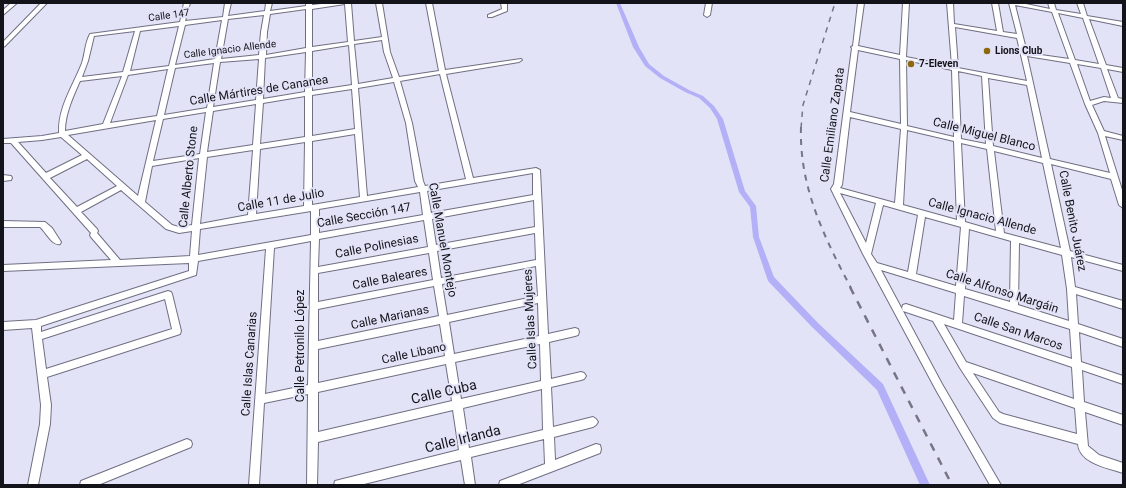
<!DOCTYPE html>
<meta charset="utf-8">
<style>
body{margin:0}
#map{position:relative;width:1126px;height:488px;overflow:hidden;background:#e3e3f8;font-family:Roboto,sans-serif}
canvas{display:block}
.frame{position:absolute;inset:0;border:4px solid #13131a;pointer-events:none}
</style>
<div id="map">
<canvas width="1126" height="488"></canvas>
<div class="frame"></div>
</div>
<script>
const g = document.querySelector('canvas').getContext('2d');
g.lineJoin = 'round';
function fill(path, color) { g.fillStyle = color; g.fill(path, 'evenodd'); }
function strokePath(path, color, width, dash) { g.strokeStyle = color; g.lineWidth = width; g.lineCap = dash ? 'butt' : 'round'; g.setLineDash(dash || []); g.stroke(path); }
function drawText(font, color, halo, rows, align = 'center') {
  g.font = font + ' Roboto,sans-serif'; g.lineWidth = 4; g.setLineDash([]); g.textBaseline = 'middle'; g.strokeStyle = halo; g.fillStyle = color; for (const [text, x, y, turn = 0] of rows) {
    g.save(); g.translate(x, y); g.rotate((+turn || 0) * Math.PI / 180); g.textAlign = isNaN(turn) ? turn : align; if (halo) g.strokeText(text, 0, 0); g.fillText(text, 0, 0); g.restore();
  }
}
fill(new Path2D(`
 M616,3H620L639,47L649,64L664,76L689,90L703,96L714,106L723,119L745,191L756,206L759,237L774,277L818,323L883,384L930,485H920L877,390L812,327L768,281L753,237L750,207L739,192L717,119L710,108L699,98L685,92L660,78L645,66L633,47Z`), '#b4b0f7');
const minor = new Path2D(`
 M11,3H17L3,15V10Z
 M41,3H47L5,46L3,47V42Z
 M184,3H190L185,21L223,17L225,3H231L228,16L265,11L266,3H272L270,11L306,6V3H312V5L330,3H351L354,41L382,37L376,3H382L390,52L399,77L439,71L426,3H432L445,70L521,59L522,60L519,62L446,74L473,178L536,168L540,170L548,334L575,328L578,329L579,332L578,335L575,336L549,342L551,379L581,372L584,373L586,376L584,379L581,380L551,387L553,427L593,417L596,419L598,422L596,425L593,427L554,437L555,460L596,444L600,445L601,449L600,453L517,485H499L500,481L545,464L544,439L471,457L475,485H465L461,460L360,485H334L335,481L459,450L453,410L318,442L317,485H307L308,394L264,403L259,485H249L266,249L198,261L196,275L41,326V332L168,291L171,292L172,294L181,331L180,334L177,335L47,377L51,405L50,424L38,485H28L40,424L41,405L32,328L3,330V322L36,320L189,271V263L3,271V265L111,260L91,237L90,235L91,233L11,143H3V139L42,136L59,133C58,107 73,86 82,63C85,54 85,43 90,34L180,22ZM345,4L348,42L312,47V9ZM306,9V48L266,55L267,32L270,14ZM264,15L261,32L259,55L221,59L228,19ZM222,20L215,59L175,65L185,25ZM179,26L169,66L130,71L140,31ZM135,31L123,72L82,77L88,61L94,36ZM382,40L384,52L393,78L358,84L354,44ZM349,45L352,85L312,91V51ZM306,52L305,92L263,99L265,58ZM259,59L256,100L213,107L220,62ZM214,63L207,108L164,115L175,68ZM168,69L157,116L110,123L128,75ZM440,74L466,179L425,186L423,181L412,123L400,81ZM122,76L103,124L65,131C65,114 73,97 80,81ZM394,82L406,123L415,181L418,187L367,196L358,88ZM352,89L355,129L312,136V95ZM305,96V137L260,144L263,103ZM256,104L253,145L207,152L213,111ZM206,112L200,154L153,161L163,119ZM156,120L138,196L68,135ZM355,134L360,197L312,205V141ZM61,137L82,155L46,173L18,142L42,140ZM305,142L304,206L256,214L260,149ZM253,150L248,215L200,224L207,157ZM199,158L192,225L179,227L172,225L145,202L152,166ZM87,159L117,186L77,207L50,178ZM533,173V195L431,213L427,191ZM121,190L166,229L179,233L192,231L190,256L120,260L97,233L98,231L97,229L81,212ZM420,192L423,215L319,233V209ZM534,200L535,227L436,245L432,219ZM311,211V235L198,255L200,229ZM424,220L428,247L318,267L319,239ZM535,233L536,260L441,278L437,251ZM311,241L308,385L265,394L274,248ZM429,253L433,280L318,302V273ZM536,266L538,296L447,315L442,284ZM434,286L439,316L318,341V309ZM165,299L172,329L46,369L42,339ZM538,303L539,336L454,354L449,322ZM440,324L445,356L318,383V349ZM540,344L541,381L461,399L455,362ZM446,364L452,401L318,432V392ZM542,389L543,430L469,448L463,408Z
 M501,3H507V11L492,17H488V15L502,9Z
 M706,3H712L710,15L707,17L704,15Z
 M858,3H864L858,46L900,55L903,3H909L906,57L952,66L947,3H953L954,24L997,31L992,3H998L1003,32L1017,34L1009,3H1021L1050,9L1048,3H1054L1056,10L1081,14L1077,3H1083L1087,16L1123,22V26L1089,19L1106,65L1123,68V72L1107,69L1118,98L1123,99V103L1104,101L1092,105L1104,131L1123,136V140L1105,136L1123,193V208L1119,205L1111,179L1051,164L1070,251L1123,265V271L1071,257L1075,287L1123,301V309L1076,294L1078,324L1123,339V347L1079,332L1081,362L1123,376V384L1082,370L1084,402L1123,415V425L1085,412L1088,446L1099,455L1123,463V473C1108,468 1079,463 1078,444L1000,423L993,418L960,368L933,321L903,311L902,308L903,305L906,304L954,320L956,293L881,270L942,384L1001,485H990L936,390L863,254L831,189L834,184L852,48L851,47L853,46ZM1015,5L1052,12L1069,59L1027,53ZM1058,13L1083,18L1099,64L1075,60ZM955,27L1017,38L1027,81L958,68ZM858,50L900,59L901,124L850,112ZM1027,56L1070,63L1085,104L1098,133L1110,173L1050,159ZM906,60L952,70L954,137L907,126ZM1077,64L1101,68L1111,98L1104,97L1090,101ZM958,71L982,76L986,144L961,139ZM988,78L1027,85L1042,158L993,146ZM850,117L901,129L895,203L840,188L842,185ZM907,130L954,141L957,220L903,205ZM961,143L987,149L996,231L965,222ZM994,151L1043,163L1061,248L1004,233ZM840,193L876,203L866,243ZM883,205L918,215L908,272L877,263L871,254ZM925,217L961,227L956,286L916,274ZM969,229L1011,241L1010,302L965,289ZM1019,243L1062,255L1067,289L1069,321L1018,305ZM964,296L1070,329L1072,359L962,323ZM944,324L1072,367L1074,399L966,362ZM973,373L1075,408L1077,434L1003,414L999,412Z
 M3,175L11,176L12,178L11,180L3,181Z
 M3,221L45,222L52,228L61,242L60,244C52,246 46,232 40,227H3Z
 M187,439L191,441L192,444L191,447L98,485H80L81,481Z`);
strokePath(minor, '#706f82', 2);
fill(minor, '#fff');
strokePath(new Path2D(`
 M801,128L803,105L835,3`), '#757583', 1.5, [5.5, 5.5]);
strokePath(new Path2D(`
 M801,127C799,186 824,237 851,288`), '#757583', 2, [6, 6]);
strokePath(new Path2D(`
 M850,287L952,485`), '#757583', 2.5, [8, 8]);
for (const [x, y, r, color] of [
 [987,51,4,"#8e680c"],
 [911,64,4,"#8e680c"]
]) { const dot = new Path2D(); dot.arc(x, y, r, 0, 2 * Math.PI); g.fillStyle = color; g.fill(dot); strokePath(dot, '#e3e3f8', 1.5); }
drawText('10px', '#13131a', '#e3e3f8', [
 ["Calle 147",169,16,-8],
 ["Calle Ignacio Allende",230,50,-7]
]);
drawText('bold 10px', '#13131a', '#e3e3f8', [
 ["Lions Club",995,51],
 ["7-Eleven",919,64]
], 'left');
drawText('12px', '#13131a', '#e3e3f8', [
 ["Calle Mártires de Cananea",259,91,-9],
 ["Calle Emiliano Zapata",833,125,-82],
 ["Calle Miguel Blanco",984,135,14],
 ["Calle Alberto Stone",189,177,-84],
 ["Calle 11 de Julio",281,201,-10],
 ["Calle Sección 147",364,216,-10],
 ["Calle Ignacio Allende",982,217,15],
 ["Calle Benito Juárez",1072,221,79],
 ["Calle Manuel Montejo",442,240,80],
 ["Calle Polinesias",377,247,-11],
 ["Calle Baleares",390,279,-11],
 ["Calle Alfonso Margáin",1002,292,18],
 ["Calle Marianas",390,318,-12],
 ["Calle Islas Mujeres",531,319,-93],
 ["Calle San Marcos",1018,332,19],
 ["Calle Petronilo López",301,346,-90],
 ["Calle Libano",414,354,-12],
 ["Calle Islas Canarias",250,364,-86]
]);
drawText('14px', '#13131a', '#e3e3f8', [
 ["Calle Cuba",444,393,-13],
 ["Calle Irlanda",463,440,-14]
]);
</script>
